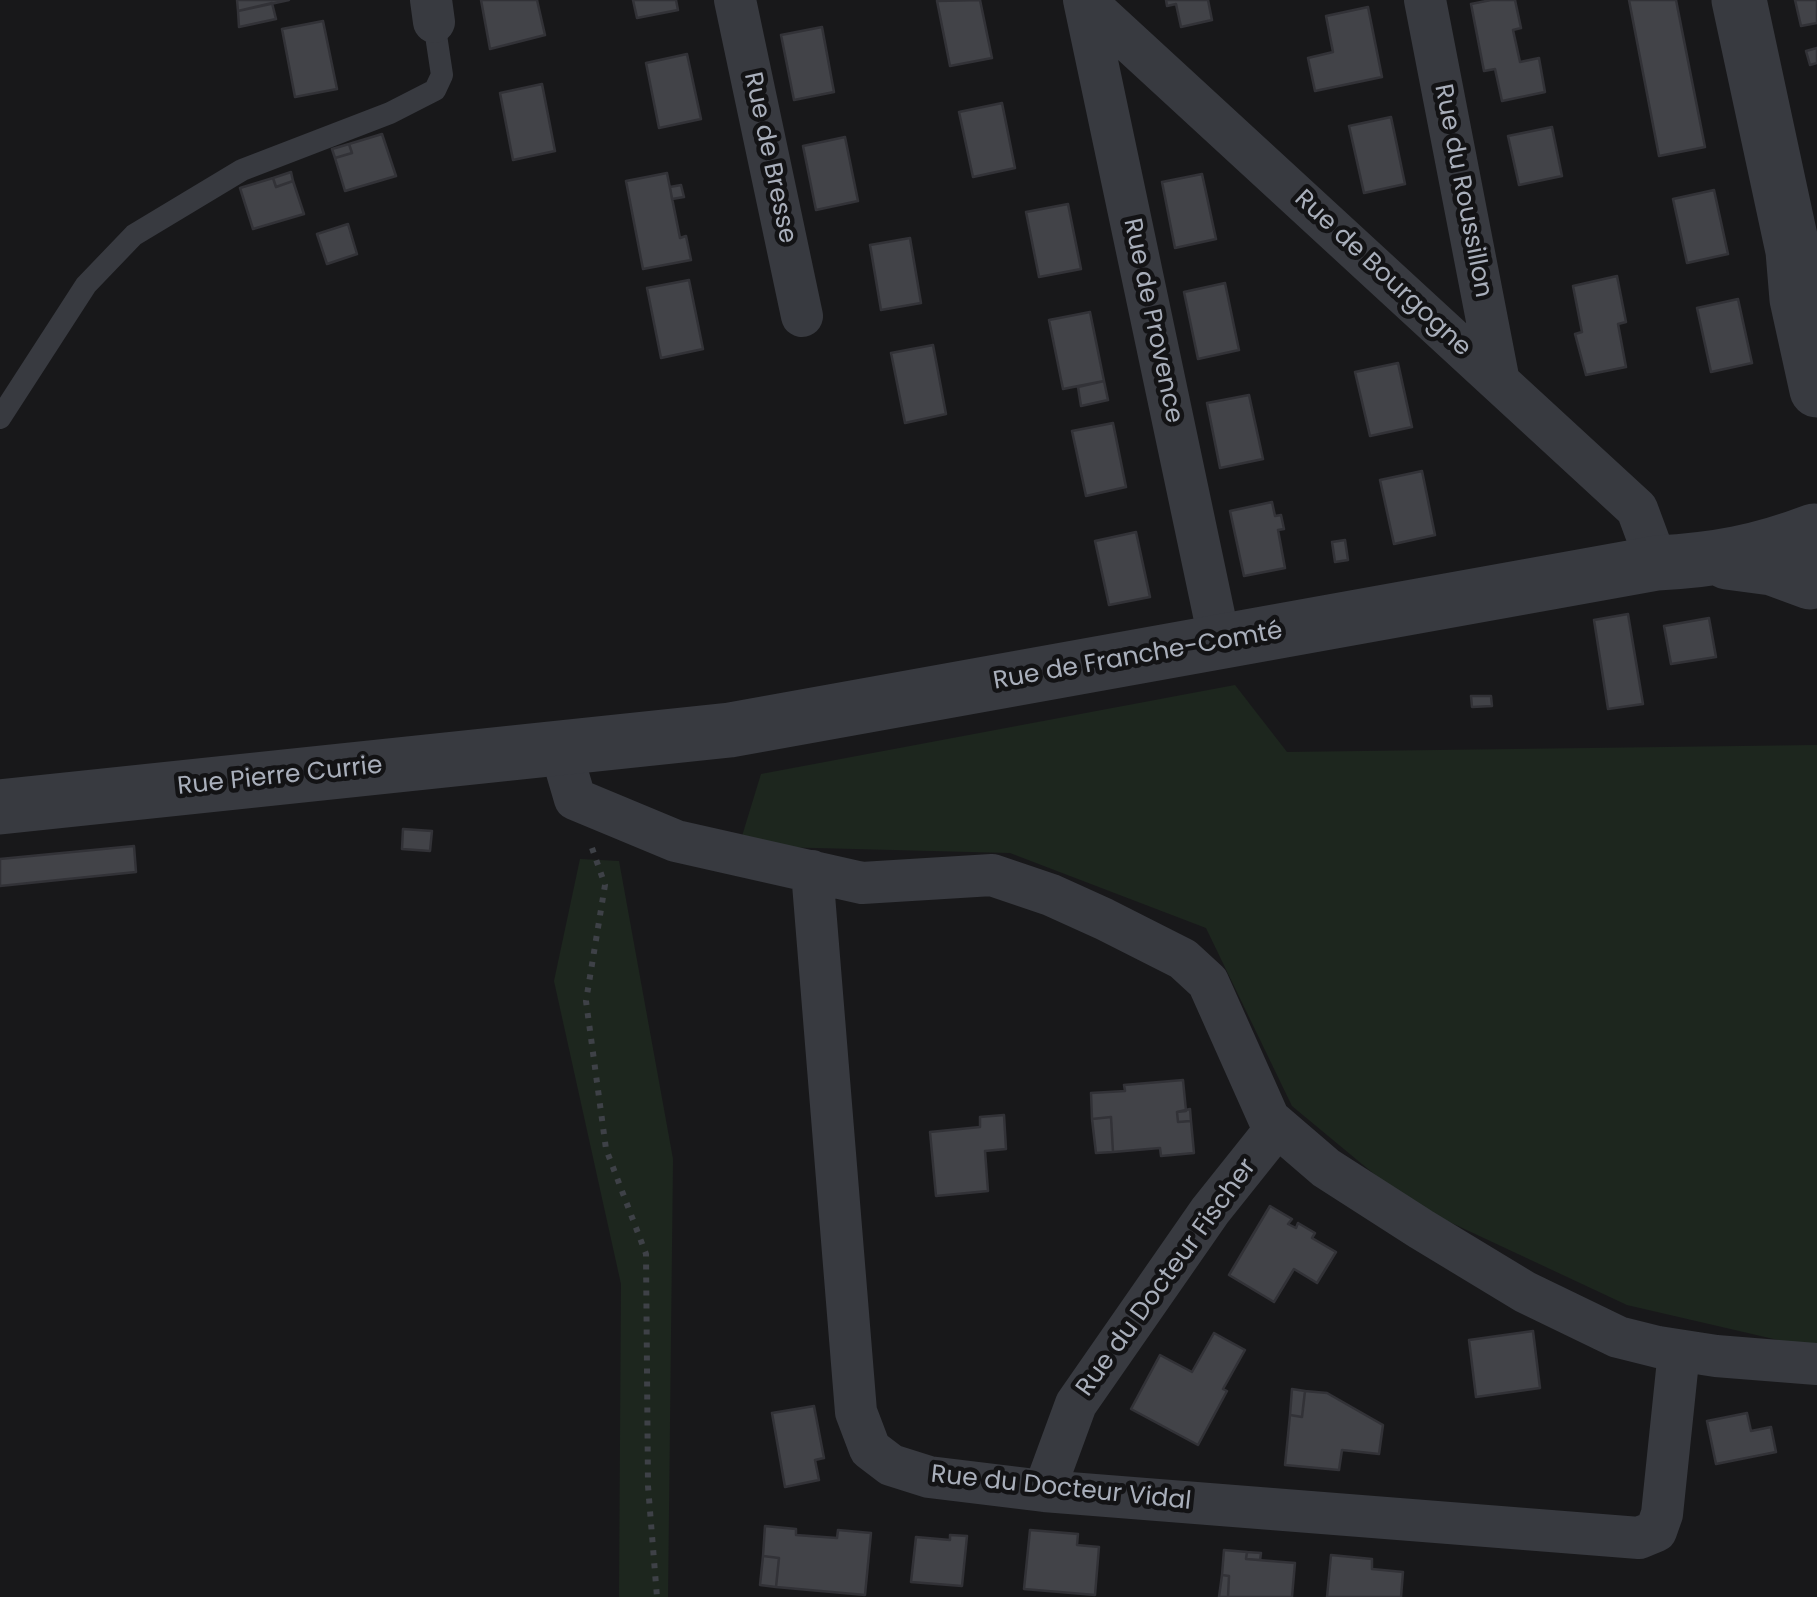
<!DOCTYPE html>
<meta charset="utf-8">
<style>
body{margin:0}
canvas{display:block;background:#18181a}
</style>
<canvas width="1817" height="1597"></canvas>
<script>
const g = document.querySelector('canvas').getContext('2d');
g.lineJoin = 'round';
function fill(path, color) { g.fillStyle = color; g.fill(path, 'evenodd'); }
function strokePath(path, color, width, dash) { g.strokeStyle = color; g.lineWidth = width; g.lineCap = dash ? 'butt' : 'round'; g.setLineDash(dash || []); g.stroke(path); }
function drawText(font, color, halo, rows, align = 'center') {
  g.font = font + ' Poppins,sans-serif'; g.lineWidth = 9; g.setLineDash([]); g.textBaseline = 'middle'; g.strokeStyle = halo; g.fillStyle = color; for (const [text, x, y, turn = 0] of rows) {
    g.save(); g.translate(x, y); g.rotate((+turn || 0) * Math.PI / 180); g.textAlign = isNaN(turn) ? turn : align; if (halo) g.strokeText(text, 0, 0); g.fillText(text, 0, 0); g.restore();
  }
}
fill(new Path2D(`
 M1235,685L1287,752L1817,745V1349L1627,1305L1409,1203L1292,1106L1206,928L1010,853L739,846L761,774Z
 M580,859L619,861L673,1159L668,1597H619L621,1284L554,981Z`), '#1d261e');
const building = new Path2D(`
 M237,0H289L238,11Z
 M481,0H537L545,35L490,49Z
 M633,0H676L678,10L637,18Z
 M980,0L992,58L950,66L937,1Z
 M1166,0H1208L1212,20L1181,27L1176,4L1167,6Z
 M1491,0H1515L1521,28L1513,30L1520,62L1539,58L1545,92L1502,101L1495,69L1484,71L1471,4Z
 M1629,0H1676L1705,147L1659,156Z
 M1795,0H1817V23L1801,26Z
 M272,3L276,19L239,27L238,11Z
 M1368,7L1382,77L1315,91L1308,58L1333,52L1326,16Z
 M323,21L337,89L295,97L282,29Z
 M822,27L834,92L794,100L781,35Z
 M1817,48V63L1810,65L1806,51Z
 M687,54L701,119L659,128L646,63Z
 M542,84L555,151L513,160L500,93Z
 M1002,103L1015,168L973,177L959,112Z
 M1391,117L1405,184L1364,193L1349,126Z
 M1552,127L1562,176L1519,185L1508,136Z
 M382,134L396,176L345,191L335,158L352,153L349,144Z
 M845,137L858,201L816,210L803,146Z
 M349,144L352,153L335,158L332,149Z
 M291,172L293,181L276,187L273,178Z
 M667,173L680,238L686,236L691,260L643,269L626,181Z
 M1202,174L1216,239L1175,248L1162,182Z
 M273,178L276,187L293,181L304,214L253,229L240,188Z
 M681,185L684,197L672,199L670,187Z
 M1714,190L1728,254L1687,263L1673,199Z
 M1068,204L1081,269L1039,277L1026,212Z
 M348,224L357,254L327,264L317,234Z
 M910,238L921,303L881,310L870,245Z
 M1617,276L1626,322L1618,324L1626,367L1586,375L1575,334L1582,332L1573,286Z
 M689,280L703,349L661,358L647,288Z
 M1225,283L1239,350L1198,359L1184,292Z
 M1738,299L1752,363L1711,372L1697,308Z
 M1090,312L1104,381L1063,389L1049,320Z
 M933,345L946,414L905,423L891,353Z
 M1398,363L1412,427L1370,436L1355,372Z
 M1104,381L1108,400L1081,406L1078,387Z
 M1249,395L1263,459L1220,468L1207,403Z
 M1113,423L1126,487L1086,496L1072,431Z
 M1422,471L1435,535L1394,544L1380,480Z
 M1272,502L1275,516L1281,515L1284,529L1278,530L1285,568L1244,576L1230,511Z
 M1136,532L1150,597L1109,605L1095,541Z
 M1345,540L1348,560L1335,562L1332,542Z
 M1628,614L1643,704L1608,709L1594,620Z
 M1709,618L1716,657L1671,664L1664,626Z
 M1471,696H1491L1492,706L1472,707Z
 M403,829L432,831L430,851L402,849Z
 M134,846L136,872L0,886V859Z
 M1183,1080L1186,1111L1177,1112L1178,1122L1191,1121L1194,1153L1161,1156L1160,1148L1113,1152L1111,1117L1092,1119L1091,1093L1125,1091L1124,1085Z
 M1190,1109L1191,1121L1178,1122L1177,1112Z
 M1004,1115L1006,1149L985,1151L988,1191L936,1196L930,1132L980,1127V1117Z
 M1111,1117L1113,1152L1096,1153L1092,1119Z
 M1270,1206L1292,1219L1288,1224L1296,1228L1298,1223L1315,1233L1312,1238L1336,1252L1317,1283L1294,1269L1274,1302L1229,1275Z
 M1533,1331L1540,1388L1476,1397L1469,1340Z
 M1214,1333L1245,1350L1223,1389L1227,1391L1198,1445L1131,1409L1160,1355L1192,1372Z
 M1292,1389L1305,1391L1302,1417L1290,1415Z
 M1305,1391L1327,1393L1383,1425L1379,1454L1342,1450L1339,1470L1285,1465L1290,1415L1302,1417Z
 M814,1406L824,1458L815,1460L819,1480L785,1487L772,1413Z
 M1747,1413L1751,1431L1771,1427L1776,1452L1716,1464L1707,1421Z
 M765,1526L796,1529V1535L837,1538L838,1530L871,1533L865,1595L776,1587L779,1558L763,1556Z
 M1030,1530L1078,1534L1077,1545L1099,1547L1095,1595L1024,1589Z
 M950,1535L967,1536L962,1586L911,1582L916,1537L950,1540Z
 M1224,1550L1247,1552L1246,1559L1295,1563L1292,1597H1228L1229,1576L1222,1575Z
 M1247,1552L1261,1553L1260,1560L1246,1559Z
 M1331,1555L1372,1559V1569L1403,1572L1401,1597H1327Z
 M763,1556L779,1558L776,1587L760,1585Z
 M1222,1575L1229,1576L1228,1597H1219Z`);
fill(building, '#424348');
strokePath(building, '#323237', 2.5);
strokePath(new Path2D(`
 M592,848L605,885L586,1001L606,1149L646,1254L648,1486L657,1597`), '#3e4147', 6, [5, 8]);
strokePath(new Path2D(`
 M0,418L86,285L134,235L242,170L390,113L435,90L442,75L434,22`), '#383a40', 22);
strokePath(new Path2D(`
 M431,0L434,22
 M735,0L802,316
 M1084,0L1637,509L1657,563
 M1084,0L1220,643
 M1425,0L1499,382
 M560,748L575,799L676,841L862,883L992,875L1051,895L1104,919L1183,959L1208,982L1269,1119L1326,1168L1421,1229L1525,1292L1618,1337L1658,1347L1716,1356L1817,1364
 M812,871L856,1412L870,1449L891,1465L929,1477L1044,1491L1639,1538L1656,1531L1662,1514L1679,1351
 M1044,1491L1076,1404L1210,1211L1277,1127`), '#383a40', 42);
strokePath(new Path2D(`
 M1739,0L1793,251L1797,299L1817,390
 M1727,562L1772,568L1810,582
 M0,807L730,730L1657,563C1715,560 1759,552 1814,531`), '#383a40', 55);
drawText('25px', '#a9afbb', '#131315', [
 ["Rue de Bresse",769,158,78],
 ["Rue du Roussillon",1462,191,79],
 ["Rue de Bourgogne",1382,274,43],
 ["Rue de Provence",1152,321,78],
 ["Rue de Franche-Comté",1138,657,-10],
 ["Rue Pierre Currie",280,777,-6],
 ["Rue du Docteur Fischer",1167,1278,-54],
 ["Rue du Docteur Vidal",1061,1489,6]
]);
</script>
